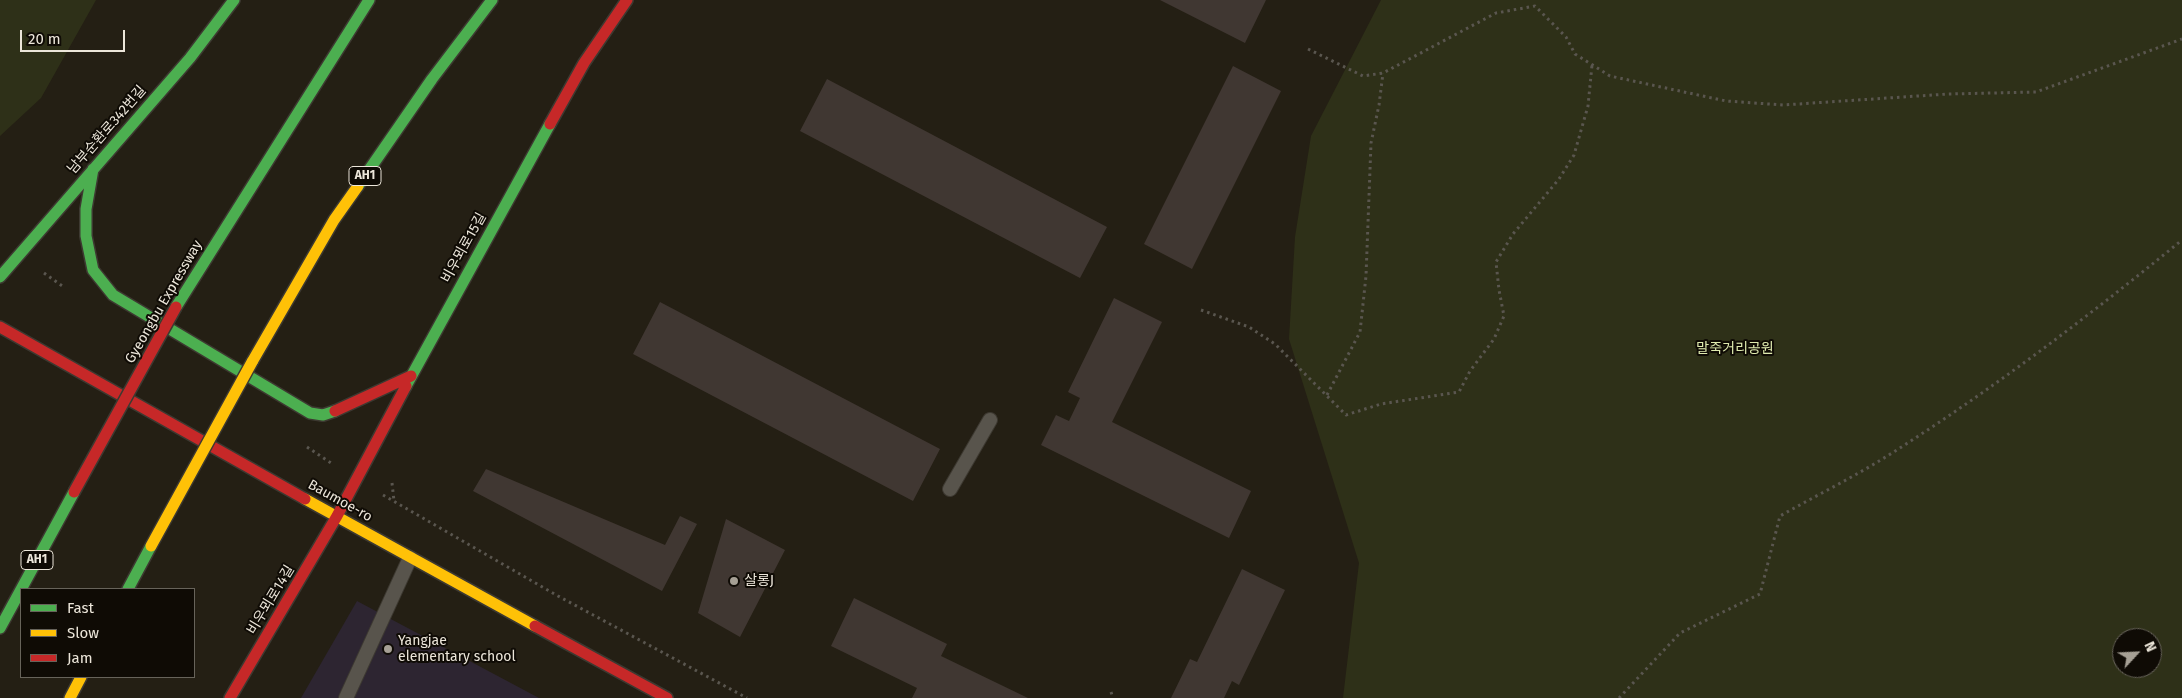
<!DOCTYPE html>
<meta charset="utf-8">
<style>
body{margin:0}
#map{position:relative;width:2182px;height:698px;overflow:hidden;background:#241f14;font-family:"Fira Sans",sans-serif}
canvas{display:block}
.legend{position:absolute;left:20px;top:588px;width:175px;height:90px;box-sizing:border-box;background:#0f0b05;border:1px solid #67635a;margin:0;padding:6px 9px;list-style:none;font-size:15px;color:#ece6da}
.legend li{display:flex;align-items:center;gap:10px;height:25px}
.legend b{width:25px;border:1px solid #67635a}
.north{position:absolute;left:2112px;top:628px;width:50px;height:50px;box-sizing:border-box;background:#0f0b05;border:1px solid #67635a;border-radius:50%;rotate:65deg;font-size:14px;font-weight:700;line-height:20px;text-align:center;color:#ece6da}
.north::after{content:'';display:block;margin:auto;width:18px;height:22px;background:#a6a095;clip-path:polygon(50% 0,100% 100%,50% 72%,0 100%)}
.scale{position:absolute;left:20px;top:30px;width:105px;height:22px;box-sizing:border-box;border:2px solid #ece6da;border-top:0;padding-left:6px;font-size:15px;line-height:18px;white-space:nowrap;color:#ece6da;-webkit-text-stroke:4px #0f0b05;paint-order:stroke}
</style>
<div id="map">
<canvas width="2182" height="698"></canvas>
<ul class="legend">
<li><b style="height:6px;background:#4caf50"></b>Fast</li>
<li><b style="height:6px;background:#ffc107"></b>Slow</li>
<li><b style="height:6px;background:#c62828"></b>Jam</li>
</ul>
<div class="north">N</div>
<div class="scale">20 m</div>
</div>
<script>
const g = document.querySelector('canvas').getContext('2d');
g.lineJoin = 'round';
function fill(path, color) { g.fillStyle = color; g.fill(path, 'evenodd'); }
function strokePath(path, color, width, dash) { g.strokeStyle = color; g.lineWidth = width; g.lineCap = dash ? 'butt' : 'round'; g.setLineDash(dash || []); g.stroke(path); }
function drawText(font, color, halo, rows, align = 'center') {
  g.font = font + ' "Fira Sans","Noto Sans KR",sans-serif'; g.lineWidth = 4; g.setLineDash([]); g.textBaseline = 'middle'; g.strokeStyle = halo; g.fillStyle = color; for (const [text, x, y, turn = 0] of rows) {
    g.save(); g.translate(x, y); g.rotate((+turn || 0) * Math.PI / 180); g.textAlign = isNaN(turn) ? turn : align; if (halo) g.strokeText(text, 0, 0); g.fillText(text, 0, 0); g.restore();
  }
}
fill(new Path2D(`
 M357,601L539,698H301Z`), '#2d2531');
fill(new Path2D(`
 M0,0H96L41,98L0,136Z
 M1381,0H2182V698H1343L1359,563L1289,339L1295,237L1311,136ZM2122,638H2152V668H2122Z`), '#2e3018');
fill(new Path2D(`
 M1160,0H1266L1245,43Z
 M1233,66L1281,91L1192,269L1144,244Z
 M827,79L1107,227L1080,278L800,131Z
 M1114,298L1162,322L1112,422L1251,491L1229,538L1041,445L1056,415L1069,421L1080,398L1068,392Z
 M660,302L940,449L913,501L633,354Z
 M486,469L665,545L680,516L697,524L662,591L473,491Z
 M726,519L785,550L740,637L698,613Z
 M1242,569L1285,590L1239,685L1232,681L1224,698H1171L1190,659L1197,662Z
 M854,598L947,644L941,656L1028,698H912L917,688L831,646Z`), '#403732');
const lane = new Path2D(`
 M950,489L990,420
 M346,698L410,558`);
const fast = new Path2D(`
 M93,169L86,209V236L93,270L113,295L310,413L323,415L335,411
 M358,186L432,79L492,0
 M0,277L190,58L234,0
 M176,307L369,0
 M406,386L550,124
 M128,589L151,546
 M0,628L74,492`);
const slow = new Path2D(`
 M252,362L334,220L358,186
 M305,499L535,626
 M70,698L81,677`);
const jam = new Path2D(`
 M550,124L584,63L627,0
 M0,327L305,499
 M335,411L411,376
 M535,626L667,698
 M230,698L337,516L406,386`);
strokePath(lane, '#3d3931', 16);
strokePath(fast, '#3d3931', 14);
strokePath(slow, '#3d3931', 14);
strokePath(jam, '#3d3931', 14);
strokePath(new Path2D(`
 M1308,49L1363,76L1383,73L1496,13L1535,6L1566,37L1575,54L1610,76L1726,101L1783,105L1948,94L2036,92L2182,39
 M44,273L65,288
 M1201,310L1249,327L1275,344L1346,415L1381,404L1459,392L1470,371L1494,339L1504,316L1499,290L1496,262L1513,234L1559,179L1574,155L1588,106L1592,65
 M1327,395L1360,332L1366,276L1371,143L1379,105L1383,73
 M307,447L331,463
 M392,483L394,501
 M383,495L558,596L747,698
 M1111,692L1113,698
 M1619,698L1680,633L1760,594L1780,516C1817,495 1856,476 1892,453C1993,389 2089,316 2182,240`), '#5a564f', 3, [2.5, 4]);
strokePath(lane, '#58544c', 14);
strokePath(fast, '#4caf50', 11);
strokePath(slow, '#ffc107', 11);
strokePath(jam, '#c62828', 11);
const slowBridge = new Path2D(`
 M151,546L252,362`);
const jamBridge = new Path2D(`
 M74,492L176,307`);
strokePath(slowBridge, '#3d3931', 14, []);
strokePath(jamBridge, '#3d3931', 14, []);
strokePath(slowBridge, '#ffc107', 11);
strokePath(jamBridge, '#c62828', 11);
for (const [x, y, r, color] of [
 [734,581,5,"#a6a095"],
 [388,649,5,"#a6a095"]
]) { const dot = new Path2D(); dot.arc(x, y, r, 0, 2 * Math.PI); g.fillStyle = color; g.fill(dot); strokePath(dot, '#0f0b05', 2); }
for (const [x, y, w] of [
 [365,176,32],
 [37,560,32]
]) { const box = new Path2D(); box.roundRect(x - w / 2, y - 9.5, w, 19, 4); g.fillStyle = '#0f0b05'; g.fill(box); strokePath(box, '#ece6da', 1); }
drawText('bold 12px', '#ece6da', null, [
 ["AH1",365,176],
 ["AH1",37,560]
]);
drawText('14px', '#ece6da', '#0f0b05', [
 ["남부순환로342번길",107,130,-49],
 ["비우뫼로15길",464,248,-61],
 ["Gyeongbu Expressway",164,302,-60],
 ["Baumoe-ro",340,501,29],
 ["비우뫼로14길",271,600,-59]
]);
drawText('14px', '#dfeaaf', '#0f0b05', [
 ["말죽거리공원",1735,349]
]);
drawText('14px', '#ece6da', '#0f0b05', [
 ["살롱J",744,581],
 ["Yangjae",398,641],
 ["elementary school",398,657]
], 'left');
</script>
